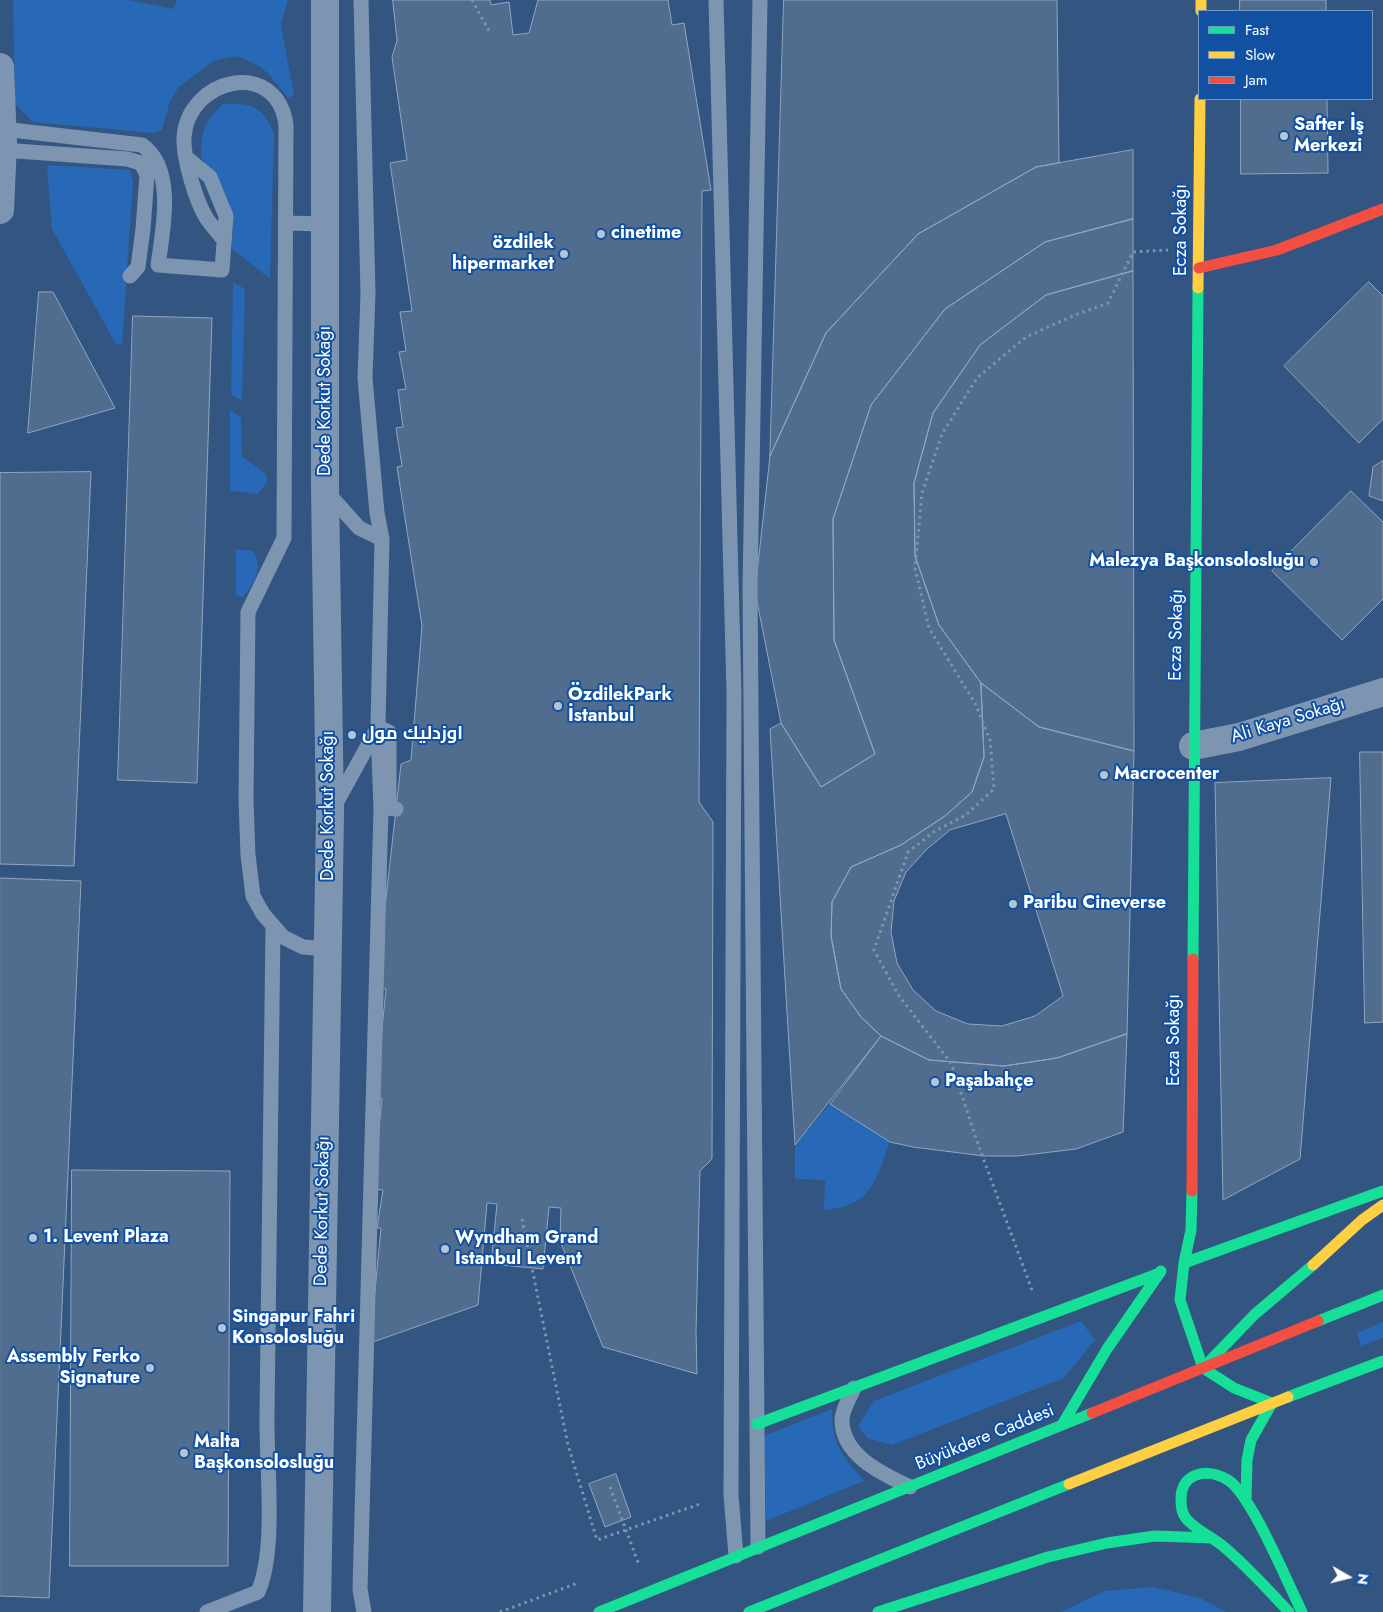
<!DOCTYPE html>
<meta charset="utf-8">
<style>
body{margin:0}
#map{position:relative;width:1383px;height:1612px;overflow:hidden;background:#325581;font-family:Jost,sans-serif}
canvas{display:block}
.legend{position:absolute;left:1198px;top:10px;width:175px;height:90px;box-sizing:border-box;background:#1251a1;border:1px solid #7197c7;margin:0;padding:6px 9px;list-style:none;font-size:15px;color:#fff}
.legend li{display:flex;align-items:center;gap:10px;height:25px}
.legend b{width:25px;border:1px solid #7197c7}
.north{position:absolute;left:1323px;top:1552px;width:50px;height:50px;-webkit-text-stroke:4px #1251a1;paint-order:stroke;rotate:98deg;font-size:14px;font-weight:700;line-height:20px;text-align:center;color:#fff}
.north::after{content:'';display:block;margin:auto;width:18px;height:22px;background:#fff;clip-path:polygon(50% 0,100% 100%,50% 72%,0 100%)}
</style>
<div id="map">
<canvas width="1383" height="1612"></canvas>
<ul class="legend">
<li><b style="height:6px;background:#16e098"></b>Fast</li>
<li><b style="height:6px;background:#ffcf43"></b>Slow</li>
<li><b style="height:6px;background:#f24e42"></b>Jam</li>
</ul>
<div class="north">N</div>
</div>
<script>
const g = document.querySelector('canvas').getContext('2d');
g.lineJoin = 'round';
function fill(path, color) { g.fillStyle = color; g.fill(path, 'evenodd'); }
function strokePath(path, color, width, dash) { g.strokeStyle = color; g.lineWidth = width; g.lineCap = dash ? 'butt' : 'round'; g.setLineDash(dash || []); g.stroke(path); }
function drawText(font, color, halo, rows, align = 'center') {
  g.font = font + ' Jost,Cairo,sans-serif'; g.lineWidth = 4; g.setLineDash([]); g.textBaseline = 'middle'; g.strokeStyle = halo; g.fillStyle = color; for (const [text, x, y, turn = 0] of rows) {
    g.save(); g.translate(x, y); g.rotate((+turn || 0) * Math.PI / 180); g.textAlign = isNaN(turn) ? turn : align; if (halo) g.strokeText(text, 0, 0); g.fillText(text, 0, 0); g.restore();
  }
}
fill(new Path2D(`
 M13,0H130L174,9L177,0H288L281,25L294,95L288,98L269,74L259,66L237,56L213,61L178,88L170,101L162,130L153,133L33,122L15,104Z
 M223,104C252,103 262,106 274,133L270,279L232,249C235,204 228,192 201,158C202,130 202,124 223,104Z
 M47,165L130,170L133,182L122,345L116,344L52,229Z
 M233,282L245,289L242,401L231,394Z
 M230,410L241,417L242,456L266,474L267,482L258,494L230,491Z
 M236,549L253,551C264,566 254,584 243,597L236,596Z
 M830,1104L890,1142C875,1182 872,1206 824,1210L825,1180L795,1179V1145Z
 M1081,1321L1095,1340L1064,1378L892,1445L867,1438L858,1426L874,1401Z
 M1383,1322V1338L1361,1346L1357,1333Z
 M832,1409C832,1446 841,1454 864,1481L766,1521L764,1436Z
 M1153,1587L1200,1598L1226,1612H1061L1105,1591Z`), '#2768b7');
const building = new Path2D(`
 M393,0H490L491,5L509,2L513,35L529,33L538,0H668L672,25L684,23L711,190L702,191L699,802L713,822L712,1159L700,1171L696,1332L697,1374L603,1347L560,1241L561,1208L549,1207L543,1269L491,1264L497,1204L487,1203L478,1305L370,1343L381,1228H377L383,1190L373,1189L382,1098H375L386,989L376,988L401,764L411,760L422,626L397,467L402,466L396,428L403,427L398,390L406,389L399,352L406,351L400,312L412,311L390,163L407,160L392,57L397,41Z
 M784,0H1057L1059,163L1036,167L918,234L826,333L770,456Z
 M1240,0H1326V11H1240Z
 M1241,99H1327L1328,173L1241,174Z
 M1133,150V219L1045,242L945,309L871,405L833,519L834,640L875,754L821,787L781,723L755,591L770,456L826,333L918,234L1036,167Z
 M1133,219V271L1046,295L980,345L933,413L914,483L915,556L939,625L981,683L984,757L972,792L945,816L901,845L851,867L832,902L831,936L841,989L861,1017L881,1036L795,1145L770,729L781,723L821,787L875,754L834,640L833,519L871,405L945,309L1045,242Z
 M1133,271L1134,751L1039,727L981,683L939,625L915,556L914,483L933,413L980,345L1046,295Z
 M1369,282L1383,296V419L1359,443L1284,366Z
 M39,292H53L115,408L28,433Z
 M133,316L212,318L197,783L118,780Z
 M1383,461V501L1369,496L1373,467Z
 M91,472L74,866L0,864V473Z
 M1351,491L1383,522V599L1342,640L1272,571Z
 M981,683L1039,727L1134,751L1127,1034L1057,1058L1004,1066L929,1060L881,1036L861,1017L841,989L831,936L832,902L851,867L901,845L945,816L972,792L984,757Z
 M1360,752H1383V1022L1365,1023Z
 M1331,778L1300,1159L1223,1200L1215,783Z
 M1006,814L1063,996L1035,1016L1002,1026L968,1024L936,1011L913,990L897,963L891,932L894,901L906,872L927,849L950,830Z
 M0,878L81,881L49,1598L0,1596Z
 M1127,1034L1123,1132L1076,1149L1018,1156H984L913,1147L890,1142L830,1104L881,1036L929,1060L1004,1066L1057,1058Z
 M72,1170L230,1171L228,1566H70Z
 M616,1474L631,1517L605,1527L589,1484Z`);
fill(building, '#506c8f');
strokePath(building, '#93a6be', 1);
strokePath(new Path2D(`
 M472,0L489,31
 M522,1219L568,1445L597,1540L700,1504
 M1032,1290L979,1147L951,1063L899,996L874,950L908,852L935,831L966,815L994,789L990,740L976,705L929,628L915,568L922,493L942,434L977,378L1026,337L1075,315L1108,303L1133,252L1168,250
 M610,1487L639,1565
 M500,1612L578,1583`), '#7e95b1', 3, [2.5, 4]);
strokePath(new Path2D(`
 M361,0L368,293L365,378L377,513L382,539
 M716,0L734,693L731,1495L736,1556
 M3,129L142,145C176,169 163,229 158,265L222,270L226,216L210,177L187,158
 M3,150L127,159L141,163L147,175L143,229L138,267L130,276
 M286,223L326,224
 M224,240C218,233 212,226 207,219C196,202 183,158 184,138C187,78 277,57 286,125L284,538L248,612L246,800L248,855L253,896L263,914L283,937L303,947L328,949
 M326,491L359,528L382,539L378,727L334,807
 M854,1388C850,1397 842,1410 842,1420C842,1456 883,1474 910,1487
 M758,1547L750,589L760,0
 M207,1612L258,1592C277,1549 266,1464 267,1415C268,1252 270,1089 273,926
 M364,1612L360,1589L381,809L378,727L389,732V808L396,809`), '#7e95b1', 15);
strokePath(new Path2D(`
 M0,67L3,143L0,210
 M1193,746L1239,737L1383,692
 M317,1612L330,815L325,489V0`), '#7e95b1', 28);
strokePath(new Path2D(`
 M1193,959L1198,288
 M1192,1191L1191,1230L1184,1263L1180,1300L1203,1368L1255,1314L1313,1265
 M1184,1263L1383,1191
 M1318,1321L1383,1295
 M1203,1368L1234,1388L1272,1403
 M1288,1397L1383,1361
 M757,1424L1160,1273
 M1062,1425L1107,1349L1161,1271
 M1246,1499L1247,1460L1251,1440L1272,1403
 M599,1612L1092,1413
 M749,1612L1069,1484
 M878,1612L1048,1557L1107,1543L1155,1536L1212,1538
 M1289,1612C1268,1590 1248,1567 1224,1547C1215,1539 1191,1527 1185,1517C1182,1513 1181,1504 1181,1499C1181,1473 1207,1467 1228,1480C1251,1494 1288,1584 1302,1612`), '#16e098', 11);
strokePath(new Path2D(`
 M1201,0V11
 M1198,288L1200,99
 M1313,1265L1362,1220L1383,1205
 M1069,1484L1288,1397`), '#ffcf43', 11);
strokePath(new Path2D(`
 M1199,268L1277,250L1383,209
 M1192,1191L1193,959
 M1092,1413L1318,1321`), '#f24e42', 11);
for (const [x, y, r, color] of [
 [1284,136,5,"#b7c4d3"],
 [601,234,5,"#b7c4d3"],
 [564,254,5,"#b7c4d3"],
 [1314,562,5,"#b7c4d3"],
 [558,706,5,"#b7c4d3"],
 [352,735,5,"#b7c4d3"],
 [1104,775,5,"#b7c4d3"],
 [1013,904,5,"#b7c4d3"],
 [935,1082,5,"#b7c4d3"],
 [33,1238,5,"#b7c4d3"],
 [445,1249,5,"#b7c4d3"],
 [222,1328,5,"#b7c4d3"],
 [150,1368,5,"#b7c4d3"],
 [184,1453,5,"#b7c4d3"]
]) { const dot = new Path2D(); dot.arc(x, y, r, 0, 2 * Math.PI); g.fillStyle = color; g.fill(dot); strokePath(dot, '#1251a1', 2); }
drawText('bold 18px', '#fff', '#1251a1', [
 ["Safter İş",1294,126],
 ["Merkezi",1294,147],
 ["cinetime",611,234],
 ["özdilek",554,244,"right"],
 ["hipermarket",554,265,"right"],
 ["Malezya Başkonsolosluğu",1304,562,"right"],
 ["ÖzdilekPark",568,696],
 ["İstanbul",568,717],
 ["اوزدليك مول",362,735],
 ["Macrocenter",1114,775],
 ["Paribu Cineverse",1023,904],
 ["Paşabahçe",945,1082],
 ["1. Levent Plaza",43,1238],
 ["Wyndham Grand",455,1239],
 ["Istanbul Levent",455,1260],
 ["Singapur Fahri",232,1318],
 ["Konsolosluğu",232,1339],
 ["Assembly Ferko",140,1358,"right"],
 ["Signature",140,1379,"right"],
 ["Malta",194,1443],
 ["Başkonsolosluğu",194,1464]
], 'left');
drawText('18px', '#fff', '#1251a1', [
 ["Ecza Sokağı",1182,230,-90],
 ["Dede Korkut Sokağı",326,401,-90],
 ["Ecza Sokağı",1177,635,-89],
 ["Ali Kaya Sokağı",1288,721,-17],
 ["Dede Korkut Sokağı",329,806,-90],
 ["Ecza Sokağı",1175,1040,-90],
 ["Dede Korkut Sokağı",323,1211,-89],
 ["Büyükdere Caddesi",985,1438,-22]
]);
</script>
